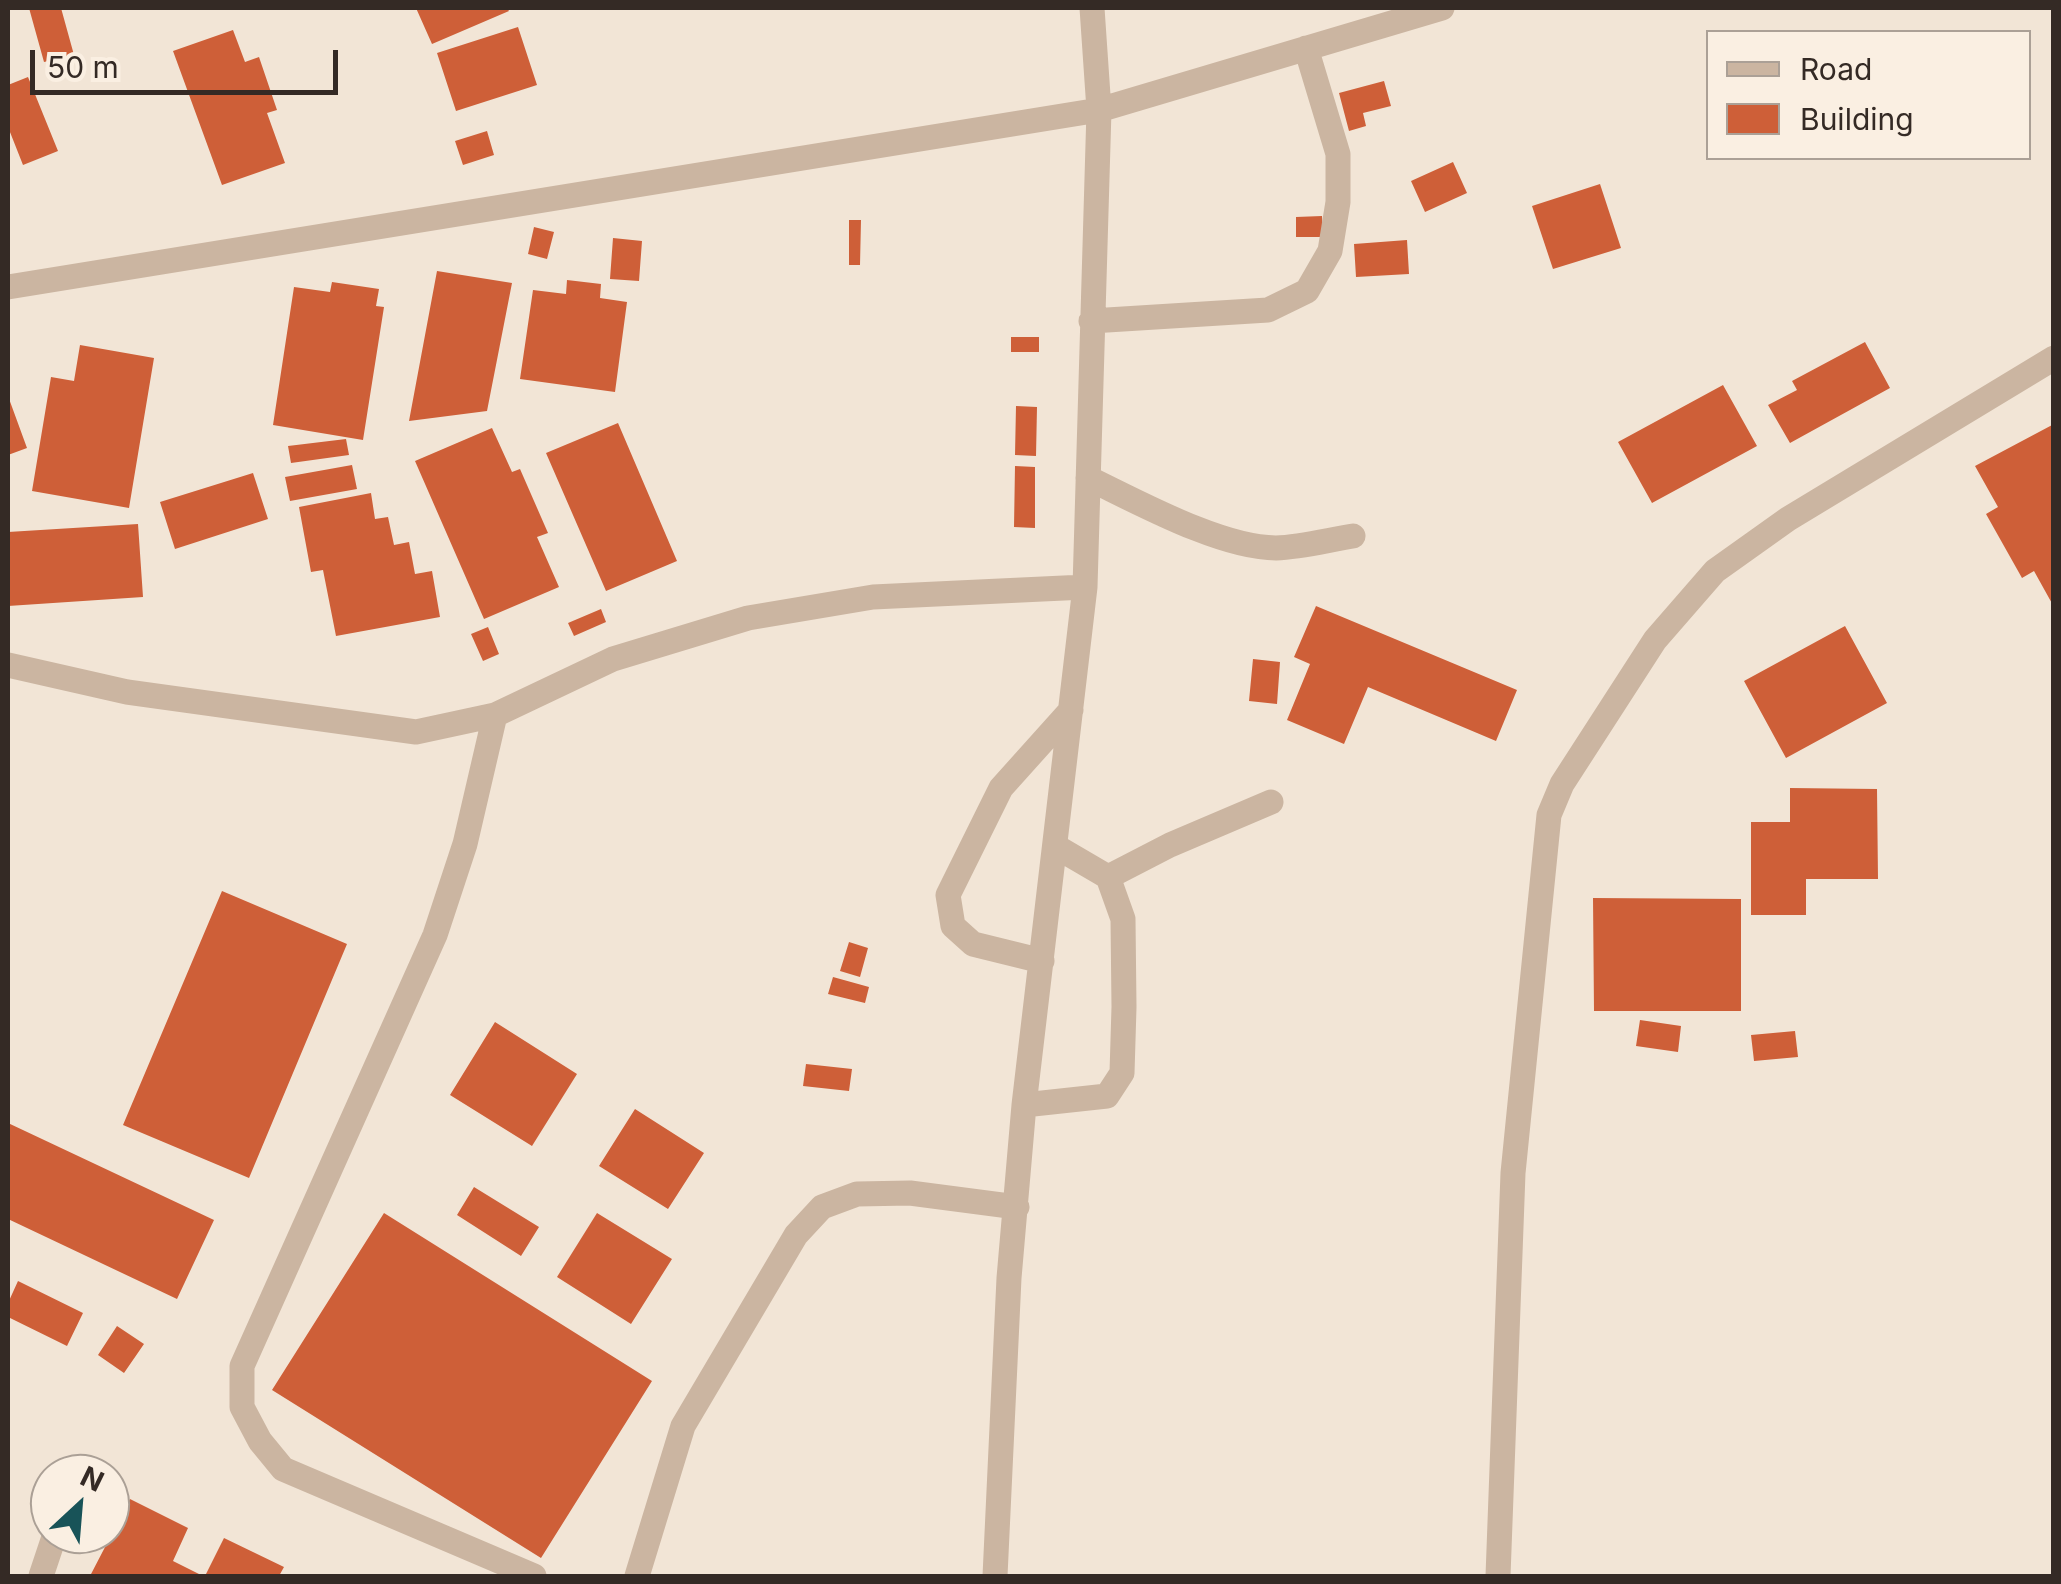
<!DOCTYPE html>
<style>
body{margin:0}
#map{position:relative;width:2061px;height:1584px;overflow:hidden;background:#f2e5d6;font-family:Inter,sans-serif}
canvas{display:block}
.frame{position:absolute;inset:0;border:10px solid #342a25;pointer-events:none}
.legend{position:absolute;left:1706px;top:30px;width:325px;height:130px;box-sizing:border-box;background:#faefe2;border:2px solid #aba096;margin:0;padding:12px 18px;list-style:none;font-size:30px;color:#342a25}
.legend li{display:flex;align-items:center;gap:20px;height:50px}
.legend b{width:50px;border:2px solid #aba096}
.north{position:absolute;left:30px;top:1454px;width:100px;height:100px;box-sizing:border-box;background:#faefe2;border:2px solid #aba096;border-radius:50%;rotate:26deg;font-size:28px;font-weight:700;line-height:40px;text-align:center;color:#342a25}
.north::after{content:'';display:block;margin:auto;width:35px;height:45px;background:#185358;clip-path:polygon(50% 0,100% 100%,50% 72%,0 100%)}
.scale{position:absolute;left:30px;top:50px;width:308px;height:45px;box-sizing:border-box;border:5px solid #342a25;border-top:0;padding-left:12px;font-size:30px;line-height:35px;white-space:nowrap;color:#342a25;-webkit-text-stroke:8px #faefe2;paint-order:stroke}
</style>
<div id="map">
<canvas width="2061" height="1584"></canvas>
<div class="frame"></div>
<ul class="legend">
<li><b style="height:12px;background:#cbb5a1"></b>Road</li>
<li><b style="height:28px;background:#ce5f38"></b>Building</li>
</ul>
<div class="north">N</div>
<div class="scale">50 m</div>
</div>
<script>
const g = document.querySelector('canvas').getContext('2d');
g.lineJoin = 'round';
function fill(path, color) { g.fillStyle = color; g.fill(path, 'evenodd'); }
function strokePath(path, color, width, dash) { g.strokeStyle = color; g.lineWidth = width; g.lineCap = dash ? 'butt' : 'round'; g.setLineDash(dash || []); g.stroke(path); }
fill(new Path2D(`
 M29,8H61L74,55L44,62Z
 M416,8H507L509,11L432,44Z
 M518,27L537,85L456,111L437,53Z
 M233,30L245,62L259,57L277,110L267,113L285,163L222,185L173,51Z
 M28,77L58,151L23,165L8,127V85Z
 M1384,81L1391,106L1363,113L1366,126L1349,131L1339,93Z
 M487,131L494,155L463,165L455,141Z
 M1453,162L1467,193L1425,212L1411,181Z
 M1600,184L1621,248L1553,269L1532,206Z
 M1322,216L1323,237H1296V217Z
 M849,220H861L860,265H849Z
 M534,227L554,232L547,259L528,254Z
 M613,238L642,241L639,281L610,279Z
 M1407,240L1409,274L1356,277L1354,244Z
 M437,271L512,283L487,411L409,421Z
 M567,280L601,284L600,298L627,302L615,392L520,379L533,290L566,294Z
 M332,282L379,289L376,306L384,307L363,440L273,425L294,287L330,292Z
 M1011,337H1039V352H1011Z
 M1865,342L1890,388L1790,443L1768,405L1797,390L1792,381Z
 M80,345L154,358L129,508L32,491L51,377L74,381Z
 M1723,385L1757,446L1652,503L1618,442Z
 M8,396L27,448L8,455Z
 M1016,406L1037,407L1036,456L1015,455Z
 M618,423L677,561L606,591L546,453Z
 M2054,424V607L2034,571L2022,578L1986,514L1998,507L1975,466Z
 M492,428L512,472L520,469L548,533L537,537L559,587L484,619L415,461Z
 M346,439L349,455L291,463L288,446Z
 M352,465L357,489L290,501L285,477Z
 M1015,466L1035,467V528L1014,527Z
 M253,473L268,519L175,549L160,502Z
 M371,493L375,519L388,517L394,545L409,542L415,574L432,571L440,617L336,636L323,570L311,572L299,507Z
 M138,524L143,597L8,606V532Z
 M1316,606L1517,690L1496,741L1368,687L1344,744L1287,720L1310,664L1294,657Z
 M601,609L606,622L574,636L568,623Z
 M1845,626L1887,703L1786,758L1744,681Z
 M488,627L499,654L483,661L471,634Z
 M1253,659L1280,662L1277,704L1249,701Z
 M1790,788L1877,789L1878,879H1806V915H1751V822H1790Z
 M222,891L347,944L249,1178L123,1125Z
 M1593,898L1741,899V1011H1594Z
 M849,942L868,948L860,977L840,971Z
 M833,977L869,987L865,1003L828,994Z
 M1640,1020L1681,1026L1678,1052L1636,1046Z
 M495,1022L577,1074L532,1146L450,1095Z
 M1795,1031L1798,1057L1754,1061L1751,1035Z
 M806,1064L852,1069L849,1091L803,1086Z
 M635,1109L704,1153L668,1209L599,1166Z
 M8,1123L214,1220L177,1299L8,1219Z
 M474,1187L539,1227L521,1256L457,1215Z
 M384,1213L652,1381L541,1558L272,1390Z
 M597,1213L672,1259L631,1324L557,1277Z
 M18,1281L83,1313L67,1346L8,1317V1303Z
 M117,1326L144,1344L124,1373L98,1355Z
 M130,1499L188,1528L173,1561L203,1576H90Z
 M224,1538L284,1567L279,1576H205Z`), '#ce5f38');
strokePath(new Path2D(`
 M8,287L1099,110L1442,8
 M1091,321L1268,310L1307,291L1330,251L1338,202V154L1306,48
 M1088,478C1138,502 1221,548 1276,548C1301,547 1328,540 1353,536
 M8,665L127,692L416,732L495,715L613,659L748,618L873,597L1085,587
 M495,715L465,844L435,935L242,1366V1407L260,1441L283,1469L534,1576
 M1108,877L1170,845L1271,802
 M1042,961L973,944L953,926L948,895L1001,788L1071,710
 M1024,1105L1107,1096L1122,1073L1124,1007L1123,919L1108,877L1055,846
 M41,1576L55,1534
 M637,1576L683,1426L796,1235L822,1207L857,1194L910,1193L1017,1207
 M995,1576L1009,1278L1024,1105L1085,587L1099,110L1092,8
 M1498,1576L1513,1173L1549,815L1562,784L1655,640L1715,571L1788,519L2054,358`), '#cbb5a1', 25);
</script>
